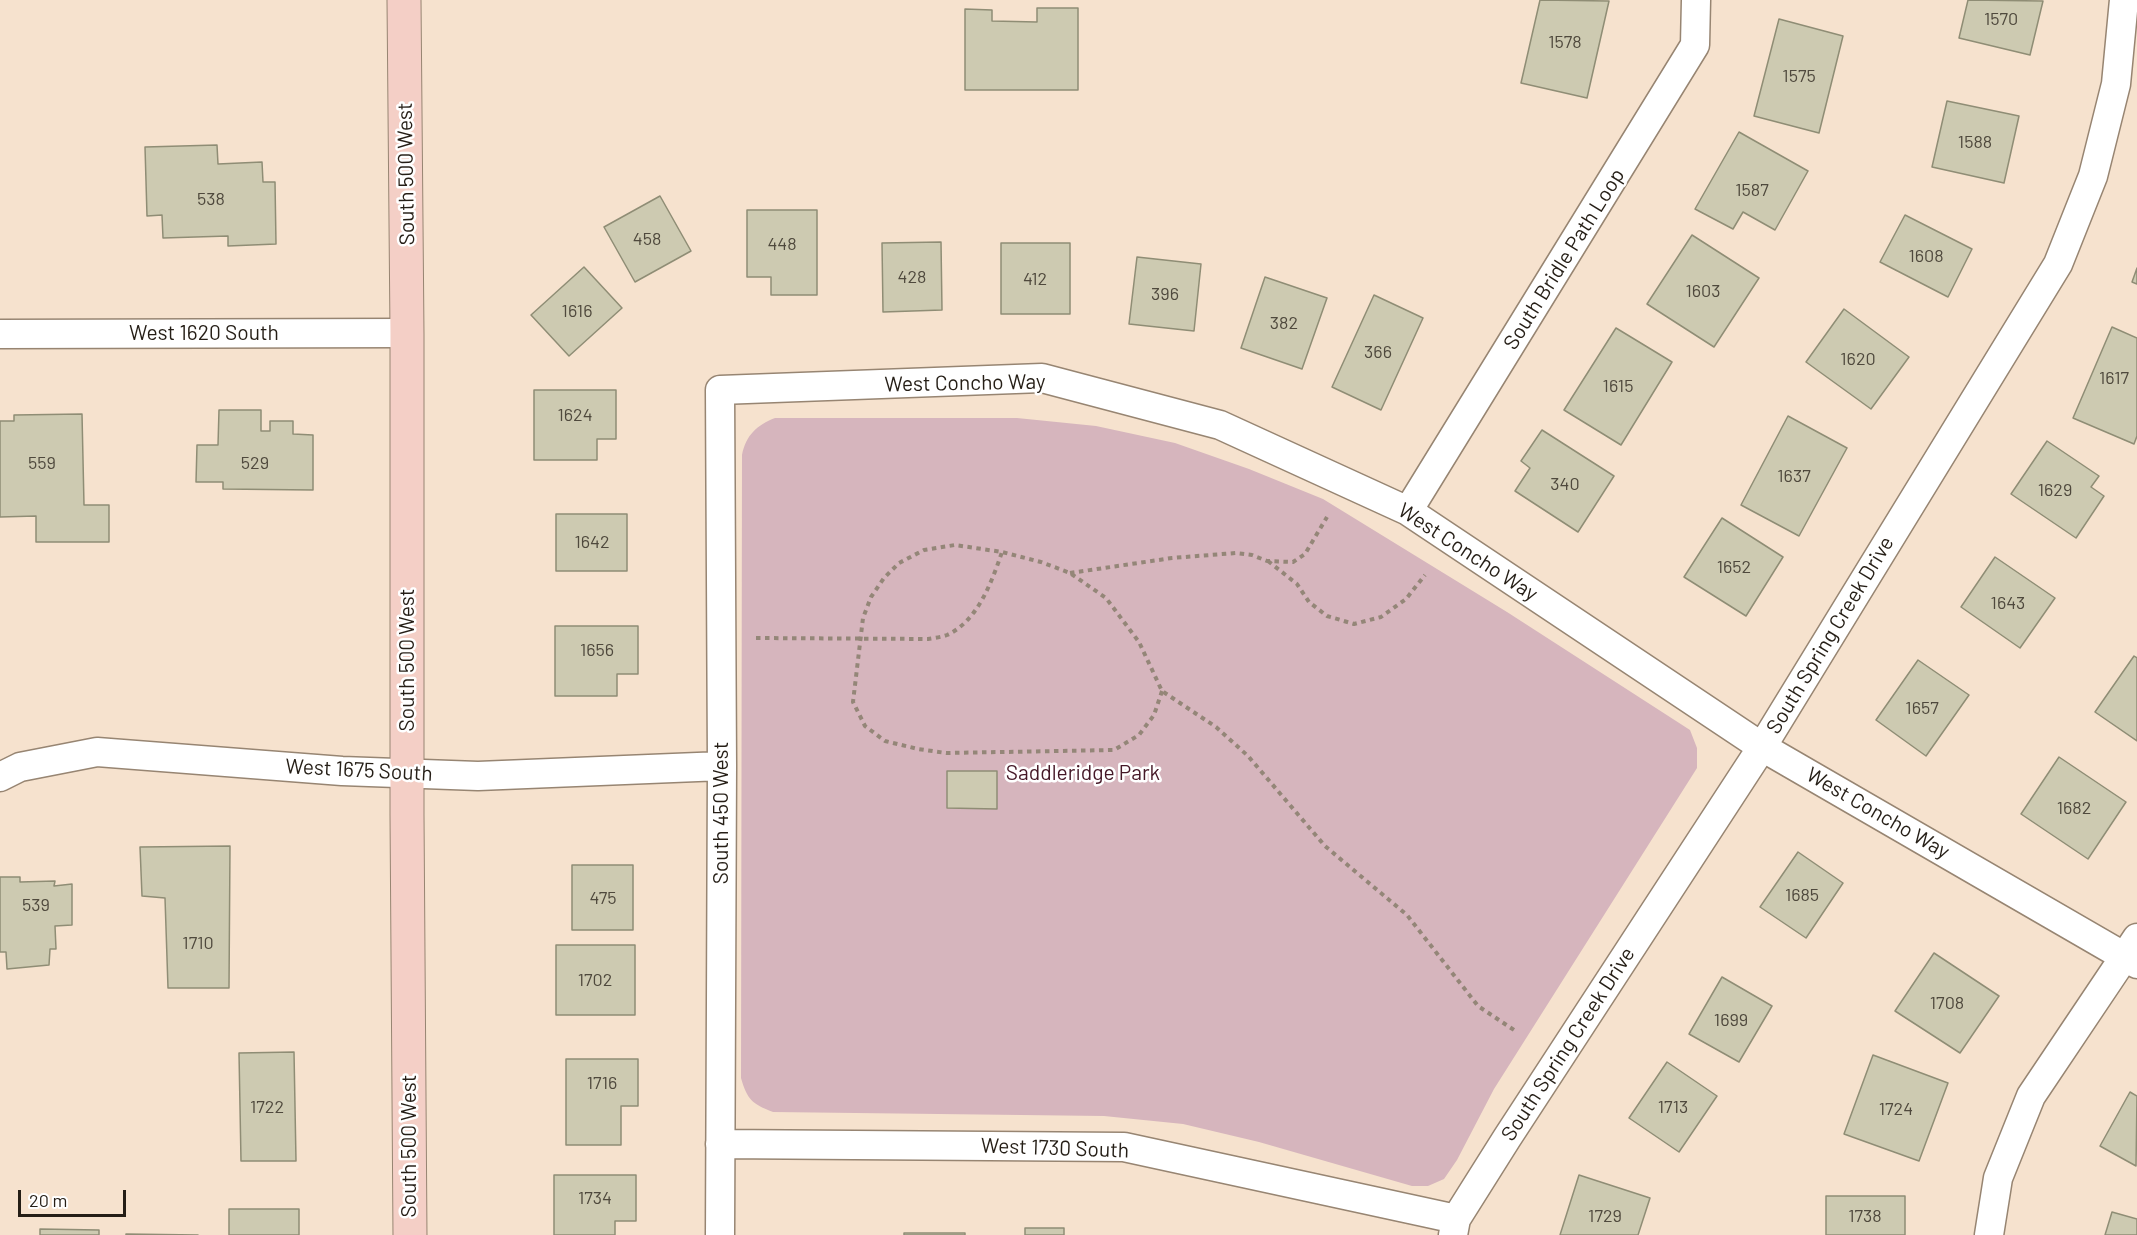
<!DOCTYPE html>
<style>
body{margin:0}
#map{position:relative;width:2137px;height:1235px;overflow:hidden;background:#f6e2ce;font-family:Barlow,sans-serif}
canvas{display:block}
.scale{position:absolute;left:18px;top:1190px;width:108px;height:27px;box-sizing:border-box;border:3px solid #251e16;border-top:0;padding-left:8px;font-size:18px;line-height:21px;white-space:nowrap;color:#251e16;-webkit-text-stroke:4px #fff;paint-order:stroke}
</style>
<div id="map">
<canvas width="2137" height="1235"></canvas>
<div class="scale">20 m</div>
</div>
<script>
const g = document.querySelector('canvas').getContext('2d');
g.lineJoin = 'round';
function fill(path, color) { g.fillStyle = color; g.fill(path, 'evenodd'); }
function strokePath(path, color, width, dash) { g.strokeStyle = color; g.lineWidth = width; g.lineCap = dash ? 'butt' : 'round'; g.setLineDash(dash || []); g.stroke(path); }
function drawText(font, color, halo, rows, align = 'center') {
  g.font = font + ' Barlow,sans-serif'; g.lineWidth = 5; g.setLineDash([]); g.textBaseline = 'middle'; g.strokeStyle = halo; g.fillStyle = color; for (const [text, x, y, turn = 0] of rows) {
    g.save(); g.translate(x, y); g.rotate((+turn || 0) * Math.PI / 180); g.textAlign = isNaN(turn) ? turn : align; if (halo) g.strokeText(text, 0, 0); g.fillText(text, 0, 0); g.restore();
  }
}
fill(new Path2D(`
 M775,418H1017L1096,426L1175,443L1249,469L1323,499L1507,612L1690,730L1697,748V768L1494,1089L1457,1160L1444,1179L1428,1186H1412L1259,1142L1183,1124L1104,1116L773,1112C752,1104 747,1099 741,1078L742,455C746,435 757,425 775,418Z`), '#d6b5bd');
const building = new Path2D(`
 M1540,0L1609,1L1587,98L1521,83Z
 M1968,0L2043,1L2030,55L1959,38Z
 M1037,8H1078V90H965V9L992,10V21L1037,22Z
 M1779,19L1843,36L1819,133L1754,116Z
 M1947,101L2019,116L2004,183L1932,167Z
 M1739,132L1808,171L1775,230L1743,212L1733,229L1695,209Z
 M217,145L218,164L262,162L263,182H275L276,244L228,246V236L163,238L162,215L147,216L145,147Z
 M660,196L691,251L635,282L604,227Z
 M747,210H817V295H771V277H747Z
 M1905,215L1972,249L1948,297L1880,262Z
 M1692,235L1759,278L1714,347L1647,304Z
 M941,242L942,310L883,312L882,243Z
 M1001,243H1070V314H1001Z
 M1137,257L1201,264L1194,331L1129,324Z
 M584,267L622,308L569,356L531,315Z
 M2137,268V284L2132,282Z
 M1265,277L1327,298L1302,369L1241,348Z
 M1374,295L1423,318L1381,410L1332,387Z
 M1844,309L1909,357L1871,409L1806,362Z
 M2112,327L2137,338V436L2134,444L2073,418Z
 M1616,328L1672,362L1621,445L1564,410Z
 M534,390H616V439H597V460H534Z
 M219,410H261V431H270V421H293V434L313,435V490L223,489V482H196L197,445H218Z
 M82,414L84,505H109V542H36V516L0,517V421H14V415Z
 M1788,416L1847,448L1799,536L1741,505Z
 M1542,430L1614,476L1578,532L1515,491L1530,468L1521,461Z
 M2047,441L2099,476L2091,487L2104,496L2076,538L2011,494Z
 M556,514H627V571H556Z
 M1722,518L1783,557L1746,616L1684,577Z
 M1995,557L2055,598L2020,648L1961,607Z
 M555,626H638V674H617V696H555Z
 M2134,656L2137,658V741L2095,712Z
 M1918,660L1969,695L1926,756L1876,720Z
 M2059,757L2126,802L2088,859L2021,814Z
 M947,771H997V809L947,808Z
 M230,846L229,988H168L165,898L142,896L140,847Z
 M1798,852L1843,883L1806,938L1760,907Z
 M572,865H633V930H572Z
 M0,877H20V882L55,881L54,886L72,884V925L55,926L56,949H50L49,965L7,969L6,952H0Z
 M556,945H635V1015H556Z
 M1934,953L1999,996L1960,1053L1895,1011Z
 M1722,977L1772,1006L1739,1062L1689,1034Z
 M294,1052L296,1161H241L239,1053Z
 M1873,1055L1948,1083L1919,1161L1844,1134Z
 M566,1059H638V1106H621V1145H566Z
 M1667,1062L1717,1096L1679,1152L1629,1118Z
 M2130,1092L2137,1096L2136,1166L2100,1146Z
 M554,1175H636V1221H615V1235H554Z
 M1579,1175L1650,1198L1638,1235H1560Z
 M1826,1196H1905V1235H1826Z
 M229,1209H299V1235H229Z
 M2112,1212L2137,1219V1235H2105Z
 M1025,1228H1064V1235H1025Z
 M40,1229L99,1230V1235H40Z
 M904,1233H965V1235H904Z
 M126,1234L198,1235H126Z`);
fill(building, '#cdcab1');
strokePath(building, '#8f8d75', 1.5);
const street = new Path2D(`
 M0,334L407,333
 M1408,511L1695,45L1696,0
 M0,777L20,767L97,752L342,771L478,776L722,766
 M720,1144L1124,1147L1456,1219
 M720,1235L722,766L720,390L1042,378L1220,425L1408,511L1762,747L2137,964
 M1453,1235L1456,1219L1507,1138L1762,747L2058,264L2093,176L2116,84L2124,0
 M1989,1235L1998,1178L2031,1096L2137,938`);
const secondary = new Path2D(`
 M404,0L407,333V814L410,1235`);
strokePath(street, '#978572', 31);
strokePath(secondary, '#978572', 35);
strokePath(new Path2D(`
 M1268,561L1297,584L1309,602L1327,616L1354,624L1381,617L1406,599L1425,575
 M1070,573L1172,558L1236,553L1252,555L1267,561L1293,562L1305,554L1327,517
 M756,638L928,639C934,638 942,637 947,635C978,621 992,581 1002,552
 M1162,691L1154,715L1139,735L1114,750L946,753L918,749L885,741L865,726L853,702L863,618L871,597L884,578L899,563L924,550L955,545L1002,552L1041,562L1070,573L1106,598L1139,642L1162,691L1216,727L1248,756L1325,846L1407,915L1478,1006L1514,1030`), '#948678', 4, [4.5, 4.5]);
strokePath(street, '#fff', 28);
strokePath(secondary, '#f4cfc6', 33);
drawText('18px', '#4f493d', null, [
 ["1570",2001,19],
 ["1578",1565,42],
 ["1575",1799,76],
 ["1588",1975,142],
 ["1587",1752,190],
 ["538",211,199],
 ["458",647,239],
 ["448",782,244],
 ["1608",1926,256],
 ["428",912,277],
 ["412",1035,279],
 ["1603",1703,291],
 ["396",1165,294],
 ["1616",577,311],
 ["382",1284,323],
 ["366",1378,352],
 ["1620",1858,359],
 ["1617",2114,378],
 ["1615",1618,386],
 ["1624",575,415],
 ["559",42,463],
 ["529",255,463],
 ["1637",1794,476],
 ["340",1565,484],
 ["1629",2055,490],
 ["1642",592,542],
 ["1652",1734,567],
 ["1643",2008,603],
 ["1656",597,650],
 ["1657",1922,708],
 ["1682",2074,808],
 ["1685",1802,895],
 ["475",603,898],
 ["539",36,905],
 ["1710",198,943],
 ["1702",595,980],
 ["1708",1947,1003],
 ["1699",1731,1020],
 ["1716",602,1083],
 ["1722",267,1107],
 ["1713",1673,1107],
 ["1724",1896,1109],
 ["1734",595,1198],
 ["1729",1605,1216],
 ["1738",1865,1216]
]);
drawText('21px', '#251e16', '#fff', [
 ["South 500 West",406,174,-91],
 ["South Bridle Path Loop",1564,259,-58],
 ["West 1620 South",204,333],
 ["West Concho Way",965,383,-1],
 ["West Concho Way",1468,552,33],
 ["South Spring Creek Drive",1830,635,-59],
 ["South 500 West",407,660,-90],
 ["West 1675 South",359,770,3],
 ["South 450 West",721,813,-90],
 ["West Concho Way",1878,813,30],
 ["South Spring Creek Drive",1568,1044,-57],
 ["South 500 West",409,1146,-90],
 ["West 1730 South",1055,1148,2]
]);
drawText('21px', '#451827', '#fff', [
 ["Saddleridge Park",1083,773]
]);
</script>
